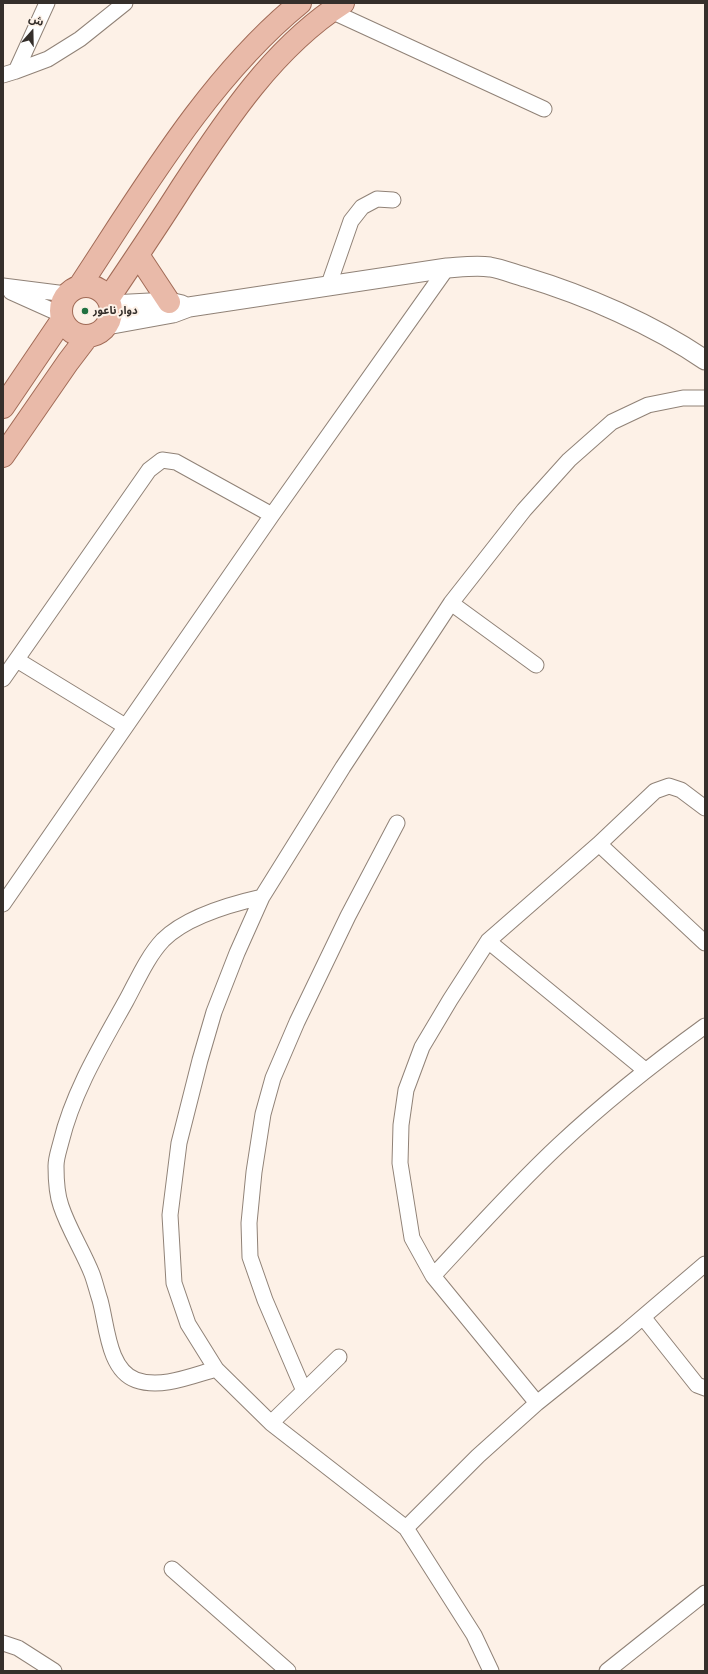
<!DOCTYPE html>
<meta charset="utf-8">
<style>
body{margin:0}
#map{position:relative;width:708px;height:1674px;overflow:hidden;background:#fdf1e7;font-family:"Roboto Condensed","Noto Sans Arabic",sans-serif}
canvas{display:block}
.frame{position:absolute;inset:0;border:4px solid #352f2b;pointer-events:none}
.north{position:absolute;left:12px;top:12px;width:40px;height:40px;-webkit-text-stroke:3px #fdf1e7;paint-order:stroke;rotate:20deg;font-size:11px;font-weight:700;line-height:16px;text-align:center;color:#352f2b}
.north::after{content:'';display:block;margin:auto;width:14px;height:18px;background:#352f2b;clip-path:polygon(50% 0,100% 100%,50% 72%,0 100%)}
</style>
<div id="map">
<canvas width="708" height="1674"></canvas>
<div class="frame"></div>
<div class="north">ش</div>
</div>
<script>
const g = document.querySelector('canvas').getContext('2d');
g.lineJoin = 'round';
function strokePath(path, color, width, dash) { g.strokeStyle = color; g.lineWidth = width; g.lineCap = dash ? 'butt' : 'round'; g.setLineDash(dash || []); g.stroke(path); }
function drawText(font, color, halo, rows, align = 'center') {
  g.font = font + ' "Roboto Condensed","Noto Sans Arabic",sans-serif'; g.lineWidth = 4; g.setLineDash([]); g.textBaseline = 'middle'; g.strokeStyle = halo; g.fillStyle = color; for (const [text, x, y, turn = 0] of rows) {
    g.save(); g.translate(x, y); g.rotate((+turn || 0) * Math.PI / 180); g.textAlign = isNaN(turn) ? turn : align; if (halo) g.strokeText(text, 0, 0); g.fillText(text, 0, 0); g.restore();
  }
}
const minor = new Path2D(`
 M331,11L544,109
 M16,71L48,59L80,39L125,3
 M3,75L16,71L47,3
 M3,286L66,294
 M328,287L351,221L362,207L377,199L393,200
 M11,292L60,314
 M451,603L536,665
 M17,660L125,726
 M3,679L149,470L162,460L176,462L272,515
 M599,844L655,791L669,786L681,790L705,808
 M3,904L272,515L447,268
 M488,941L645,1070
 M433,1276C474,1232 515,1186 559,1145C605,1102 654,1063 705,1026
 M643,1317L697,1385L705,1388
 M216,1369C191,1376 161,1389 136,1380C108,1370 107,1325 100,1300C97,1291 95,1282 92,1274C83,1251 69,1230 61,1206C57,1195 56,1178 56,1166C56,1158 59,1150 61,1142C73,1092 101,1046 126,1001C137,981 147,957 163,940C186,917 231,904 262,897
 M304,1391L265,1300L250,1257L249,1223L254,1172L263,1114L273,1078L297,1022L348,916L397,823
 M537,1403L433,1276L412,1238L400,1163L401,1125L406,1090L422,1047L450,1000L488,941L599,844L705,943
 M271,1423L339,1357
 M406,1528L478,1456L537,1403L623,1334L705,1264
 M172,1569L288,1671
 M3,1643L18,1648L54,1671
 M491,1671L474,1635L406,1528L271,1423L216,1369L188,1324L174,1283L170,1215L179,1143L200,1060L214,1012L237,953L262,897L343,767L451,603L524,510L569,460L612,422L648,405L683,398H705
 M607,1671L705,1593`);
const tertiary = new Path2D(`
 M111,305L169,302L182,305
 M107,325L173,313L189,307L447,268C462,267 476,265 490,267C502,269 514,274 525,277C585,295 654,325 705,360`);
const primary = new Path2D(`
 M138,255L169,302
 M61 311a25 25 0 1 1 50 0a25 25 0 1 1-50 0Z
 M79,287C143,190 209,77 300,3
 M108,299C133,262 158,225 182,187C226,120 274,47 343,3
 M3,407L62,320
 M3,456L68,362L87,337`);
strokePath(minor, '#908277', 17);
strokePath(tertiary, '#908277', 21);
strokePath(primary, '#a16b57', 24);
strokePath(minor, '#fff', 15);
strokePath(tertiary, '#fff', 19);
strokePath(primary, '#e9baa9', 22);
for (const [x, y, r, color] of [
 [85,311,4,"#217141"]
]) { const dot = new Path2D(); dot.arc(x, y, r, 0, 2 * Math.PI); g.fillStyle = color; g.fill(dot); strokePath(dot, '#fdf1e7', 1.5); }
drawText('bold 11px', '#352f2b', '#fdf1e7', [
 ["دوار ناعور",93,311]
], 'left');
</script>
